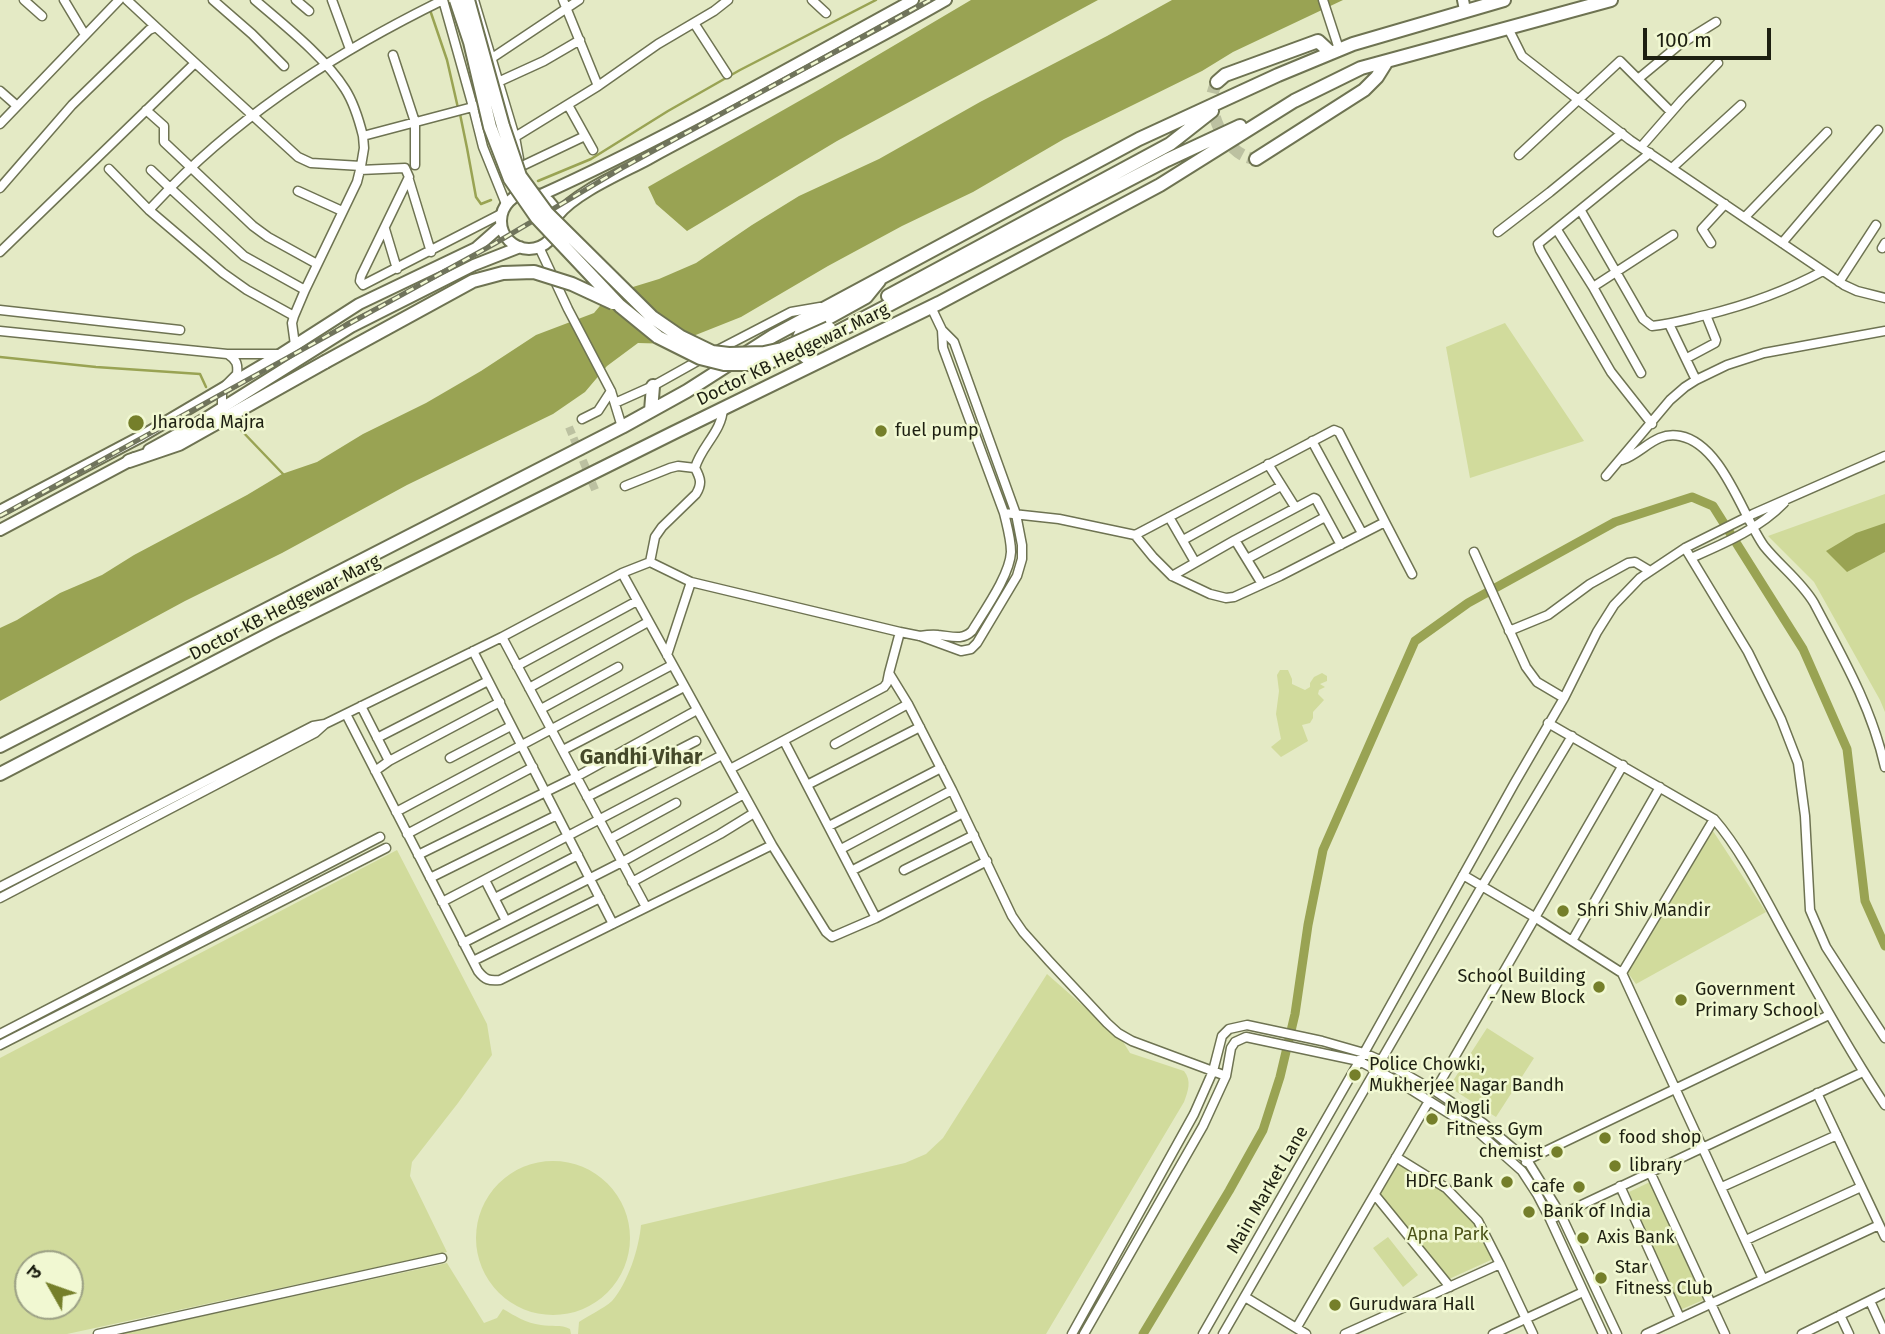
<!DOCTYPE html>
<meta charset="utf-8">
<style>
body{margin:0}
#map{position:relative;width:1885px;height:1334px;overflow:hidden;background:#e4eac5;font-family:"Fira Sans","Noto Sans Devanagari",sans-serif}
canvas{display:block}
.north{position:absolute;left:14px;top:1250px;width:70px;height:70px;box-sizing:border-box;background:#f1f8d2;border:2px solid #9ca185;border-radius:50%;rotate:310deg;font-size:19px;font-weight:700;line-height:28px;text-align:center;color:#1d1f11}
.north::after{content:'';display:block;margin:auto;width:24px;height:32px;background:#757f2a;clip-path:polygon(50% 0,100% 100%,50% 72%,0 100%)}
.scale{position:absolute;left:1643px;top:28px;width:128px;height:32px;box-sizing:border-box;border:4px solid #1d1f11;border-top:0;padding-left:9px;font-size:21px;line-height:24px;white-space:nowrap;color:#1d1f11;-webkit-text-stroke:5px #f1f8d2;paint-order:stroke}
</style>
<div id="map">
<canvas width="1885" height="1334"></canvas>
<div class="north">उ</div>
<div class="scale">100 m</div>
</div>
<script>
const g = document.querySelector('canvas').getContext('2d');
g.lineJoin = 'round';
function fill(path, color) { g.fillStyle = color; g.fill(path, 'evenodd'); }
function strokePath(path, color, width, dash) { g.strokeStyle = color; g.lineWidth = width; g.lineCap = dash ? 'butt' : 'round'; g.setLineDash(dash || []); g.stroke(path); }
function drawText(font, color, halo, rows, align = 'center') {
  g.font = font + ' "Fira Sans",sans-serif'; g.lineWidth = 5; g.setLineDash([]); g.textBaseline = 'middle'; g.strokeStyle = halo; g.fillStyle = color; for (const [text, x, y, turn = 0] of rows) {
    g.save(); g.translate(x, y); g.rotate((+turn || 0) * Math.PI / 180); g.textAlign = isNaN(turn) ? turn : align; if (halo) g.strokeText(text, 0, 0); g.fillText(text, 0, 0); g.restore();
  }
}
fill(new Path2D(`
 M1505,323L1584,441L1470,478L1446,347Z
 M1885,494V712L1880,700L1814,582L1768,536Z
 M1280,670H1288L1292,679V684L1305,690L1310,687V683L1314,677L1322,673L1327,676V681L1320,684L1325,687L1319,690L1318,694L1324,700L1313,712V718L1310,723L1302,725L1308,741L1281,757L1271,747L1281,739L1276,714L1279,691L1277,675Z
 M1713,831L1766,912L1636,984L1628,973Z
 M397,850L487,1024L492,1055L458,1103L412,1162L410,1176L447,1252L67,1334H0V1058ZM28,1264H70V1306H28Z
 M1047,974L1122,1040L1130,1053L1184,1071C1192,1081 1188,1091 1184,1102L1046,1334H578L579,1322C589,1315 603,1309 612,1301C628,1283 639,1248 641,1225L905,1163L926,1154L943,1138Z
 M1487,1028L1534,1058L1496,1117L1449,1087Z
 M476 1238a77 77 0 1 1 154 0a77 77 0 1 1-154 0Z
 M1399,1163C1424,1180 1459,1198 1476,1224C1483,1235 1488,1247 1493,1259L1449,1279L1380,1195Z
 M1650,1182L1703,1300L1680,1310L1629,1192Z
 M1388,1237L1418,1275L1403,1287L1373,1248Z
 M447,1263L484,1323L497,1318L503,1309C515,1316 526,1323 541,1325C551,1327 561,1324 570,1329L571,1334H121Z`), '#d1db9c');
fill(new Path2D(`
 M971,0H1098L837,141L687,231L656,204L648,187L822,88Z
 M1172,0H1343L1233,52L1202,71L1064,139L973,192L902,226L828,266L741,317L673,344L638,343L607,366L585,392L553,414L407,485L282,553L185,601L0,701V628L17,620L60,593L102,575L134,555L247,495L282,474L317,462L363,434L426,403L481,371L536,335L594,313L610,294L659,279L696,263L752,225L799,196L879,159L980,102L1107,36Z
 M1885,523V552L1847,572L1826,551L1856,533Z`), '#99a353');
strokePath(new Path2D(`
 M430,10L447,60L458,108
 M460,114L467,148L476,197L481,204L491,200
 M538,181L591,159L668,111L740,70L876,0
 M0,357L96,367L200,374L206,387
 M240,429L284,475`), '#99a353', 2.5);
strokePath(new Path2D(`
 M1143,1334L1229,1191L1263,1130L1280,1077L1295,1014L1308,925L1323,850L1415,641L1468,603L1615,522L1692,497L1713,506L1803,649L1847,749L1865,901L1885,946`), '#99a353', 9);
strokePath(new Path2D(`
 M569,427L596,492`), '#bcc1a1', 8, [8, 4]);
strokePath(new Path2D(`
 M1217,82C1214,88 1212,93 1212,99C1212,123 1230,157 1256,159`), '#bcc1a1', 12, [12, 6]);
const minor = new Path2D(`
 M24,0L42,16
 M64,0L85,35
 M127,0L156,27
 M213,0L252,34L284,66
 M255,0C284,25 325,57 345,89C354,103 359,120 363,136
 M296,0L309,11
 M332,0L350,49
 M443,0L473,107L483,147L506,204
 M474,0L515,137L519,159
 M563,0L598,86
 M812,0L826,13
 M1323,0L1339,49
 M694,23L727,74
 M1508,28L1522,56L1630,140L1844,285L1857,291L1885,298
 M393,55L415,122V165
 M492,58L579,0
 M1638,79L1679,45L1716,22
 M498,82L544,61L580,40
 M0,91L16,105
 M568,105L593,150
 M146,110L164,126V142L253,226L268,237L317,264
 M0,124L119,0
 M515,137L598,86L658,44L714,11L728,0
 M1641,147L1682,100L1718,63
 M1650,153L1538,244L1540,250L1611,372L1652,424
 M1519,155L1620,61L1671,112
 M522,166L585,136
 M1672,168L1741,105
 M109,169L149,210L223,273L247,290L294,316
 M151,170L170,188C249,108 343,49 443,0
 M360,170L405,168L409,177L361,276L360,281L363,285L501,214
 M409,180L431,252
 M0,188L72,105L149,30L156,27L298,157L311,163L361,166L364,148L363,136L503,99
 M298,191L342,211
 M149,210L170,188L244,256L305,290
 M1581,211L1643,319L1652,326C1671,324 1688,319 1706,315C1747,305 1786,291 1823,271
 M1745,217L1827,132
 M385,229L397,269
 M1557,230L1593,287L1641,373
 M1498,232L1550,192L1622,133
 M1711,243L1702,229L1725,204
 M1782,243L1878,130
 M539,247L568,309L611,391L622,427
 M1882,248L1885,243
 M0,252L194,64
 M1839,282L1876,225
 M1593,287L1673,235
 M0,310L180,330
 M1669,324L1696,380
 M0,331L227,354H278
 M295,345L292,323L294,316L305,290L357,182L361,166
 M714,352L791,312L820,307
 M1687,358L1715,343L1716,340L1706,315
 M615,403L653,386L703,358
 M222,408V389L237,374C238,365 237,360 229,355
 M723,408C722,432 701,446 695,468C701,479 702,484 696,494L662,527L655,537L650,562L691,582L900,632L889,673L908,704L952,790L1012,916L1023,932L1049,961L1107,1023L1118,1033L1132,1041L1226,1076
 M582,419L598,411L611,391
 M1312,441L1362,533
 M1622,460C1643,453 1655,431 1680,436C1722,444 1742,515 1764,546C1780,566 1801,581 1814,603C1843,658 1871,706 1885,767
 M1268,464L1295,507
 M1606,476L1670,400L1685,387L1696,380L1727,365L1764,353L1885,331
 M625,486L670,468L678,466L695,468
 M1004,513L1059,519L1135,535L1153,557L1172,576L1210,594L1226,598L1234,597L1280,576L1385,522L1412,574
 M1169,517L1195,562
 M1135,535L1334,430L1339,432L1385,522
 M1183,540L1281,486
 M1235,540L1314,498L1316,499L1341,545
 M1685,548L1748,652L1781,719L1798,763L1805,816L1810,910L1826,947L1885,1038
 M1474,552L1526,667L1537,682L1564,698
 M1691,558C1723,544 1759,529 1784,503
 M1247,559L1325,517
 M622,573L772,845
 M1172,576L1235,540L1262,584
 M1509,631L1548,615L1590,584L1628,563L1635,562L1650,571
 M900,632L920,636L961,651L971,649L977,643L1017,576L1022,559V545L1016,514L954,342L942,330L931,307
 M920,636C926,635 932,634 938,635C951,636 962,641 972,631C984,611 1010,575 1011,552C1011,539 1007,526 1004,513L943,348L942,330
 M502,637L646,907
 M473,651L613,924
 M667,655L691,582
 M517,666L637,601
 M529,688L648,622
 M361,706L389,761
 M541,709L618,667
 M346,714L478,971C485,980 489,981 500,980L772,845L826,932L832,937L876,918L987,861
 M1548,723L1714,819C1742,851 1766,900 1787,938C1818,995 1849,1051 1885,1105
 M377,738L488,681
 M784,741L876,918
 M835,744L908,704
 M563,750L684,687
 M450,758L511,726
 M730,769L884,687L887,683L889,673
 M375,771L389,761L500,702
 M807,785L920,727
 M587,797L696,741
 M396,812L672,665
 M829,826L941,768
 M407,834L533,767
 M610,839L676,803
 M841,849L952,790
 M418,855L576,777L697,710
 M853,870L963,813
 M904,870L974,835
 M1463,875L1536,918L1622,973L1763,1279
 M430,878L557,815
 M485,880L506,921
 M632,882L720,834L754,813
 M0,887L313,726L325,724L502,637L622,573L650,562
 M0,898L315,733L325,724
 M495,898L578,855
 M442,902L722,755
 M1572,941L1660,787
 M463,943L622,862L744,794
 M473,961L600,898
 M1622,973L1714,819
 M0,1034L380,837
 M0,1045L386,848
 M1435,1091L1623,765
 M1817,1093L1885,1237
 M1396,1157L1446,1188L1478,1221L1500,1264L1533,1334
 M1526,1162L1527,1160L1829,1015
 M1650,1172L1725,1334
 M1620,1186L1680,1318
 M1722,1187L1837,1135
 M1375,1195L1450,1287
 M1556,1217L1863,1072
 M1746,1240L1861,1187
 M1245,1297L1306,1334
 M1870,1301L1885,1334
 M1840,1315L1849,1334
 M1297,1327L1429,1101
 M98,1334L442,1258
 M1072,1334L1194,1114L1213,1071L1222,1036L1229,1029L1247,1025L1322,1041L1364,1053L1382,1061L1435,1091L1483,1123L1527,1160L1561,1215L1617,1334
 M1084,1334L1203,1126L1226,1076L1231,1048L1235,1042L1246,1037L1359,1061L1399,1082L1477,1131L1522,1171L1537,1194L1550,1219L1603,1334
 M1203,1334L1364,1053L1514,784L1564,698L1597,632L1614,605L1640,578L1685,548L1753,514L1885,456
 M1223,1334L1482,886L1572,736
 M1345,1334L1500,1264
 M1493,1334L1583,1292
 M1646,1334L1879,1225
 M1802,1334L1885,1293`);
const major = new Path2D(`
 M1463,0L1465,10
 M501 221a28 28 0 1 1 56 0a28 28 0 1 1-56 0Z
 M541,195C669,137 790,67 913,0
 M558,215C575,193 622,173 648,159C747,105 849,56 946,0
 M149,450L198,423L351,327L474,265L520,247
 M0,511L142,436L281,354L359,304L476,248L501,226
 M0,530L135,458`);
const highway = new Path2D(`
 M1217,82L1225,75L1318,41L1331,53
 M1256,159L1364,90L1377,77L1387,61
 M888,296L1170,144L1212,111
 M814,344L1167,160L1240,126
 M817,362C803,358 793,349 801,333L866,297L879,281
 M651,411L653,386
 M129,461L179,444L325,362
 M0,746L622,427L687,391L773,336L1139,139L1278,75L1353,44L1504,0
 M0,774L275,631L673,433L939,303L1160,185L1294,101L1361,68L1611,0`);
strokePath(minor, '#6e7352', 11);
strokePath(major, '#6e7352', 14);
strokePath(highway, '#6e7352', 16);
strokePath(minor, '#fff', 8);
strokePath(major, '#fff', 10);
strokePath(highway, '#fff', 12);
const rail = new Path2D(`
 M0,516L494,244L622,168L930,0`);
strokePath(rail, '#70745c', 5);
strokePath(rail, '#f1f8d2', 2.5, [8]);
const highwayBridge = new Path2D(`
 M456,0L470,42L490,127L510,179L537,218L620,306L658,337L700,358L724,364H748L772,361L814,344
 M468,0L503,126L520,176L547,213L652,317L681,337L712,352L729,354L764,353L782,349L829,328
 M325,362L473,281L503,273L534,272L572,284L613,303`);
strokePath(highwayBridge, '#6e7352', 16, []);
strokePath(highwayBridge, '#fff', 12);
for (const [x, y, r, color] of [
 [136,423,9,"#757f2a"],
 [881,431,7,"#757f2a"],
 [1563,911,7,"#757f2a"],
 [1599,987,7,"#757f2a"],
 [1681,1000,7,"#757f2a"],
 [1355,1075,7,"#757f2a"],
 [1432,1119,7,"#757f2a"],
 [1605,1138,7,"#757f2a"],
 [1557,1152,7,"#757f2a"],
 [1615,1166,7,"#757f2a"],
 [1507,1182,7,"#757f2a"],
 [1579,1187,7,"#757f2a"],
 [1529,1212,7,"#757f2a"],
 [1583,1238,7,"#757f2a"],
 [1601,1278,7,"#757f2a"],
 [1335,1305,7,"#757f2a"]
]) { const dot = new Path2D(); dot.arc(x, y, r, 0, 2 * Math.PI); g.fillStyle = color; g.fill(dot); strokePath(dot, '#f1f8d2', 2.5); }
drawText('18px', '#1d1f11', '#f1f8d2', [
 ["Doctor KB Hedgewar Marg",793,355,-26],
 ["Doctor KB Hedgewar Marg",285,608,-27],
 ["Main Market Lane",1268,1190,-60]
]);
drawText('18px', '#1d1f11', '#f1f8d2', [
 ["Jharoda Majra",152,423],
 ["fuel pump",895,431],
 ["Shri Shiv Mandir",1577,911],
 ["School Building",1585,977,"right"],
 ["- New Block",1585,998,"right"],
 ["Government",1695,990],
 ["Primary School",1695,1011],
 ["Police Chowki,",1369,1065],
 ["Mukherjee Nagar Bandh",1369,1086],
 ["Mogli",1446,1109],
 ["Fitness Gym",1446,1130],
 ["food shop",1619,1138],
 ["chemist",1543,1152,"right"],
 ["library",1629,1166],
 ["HDFC Bank",1493,1182,"right"],
 ["cafe",1565,1187,"right"],
 ["Bank of India",1543,1212],
 ["Axis Bank",1597,1238],
 ["Star",1615,1268],
 ["Fitness Club",1615,1289],
 ["Gurudwara Hall",1349,1305]
], 'left');
drawText('18px', '#4b5217', '#f1f8d2', [
 ["Apna Park",1448,1235]
]);
drawText('bold 21px', '#45492a', '#f1f8d2', [
 ["Gandhi Vihar",641,758]
]);
</script>
